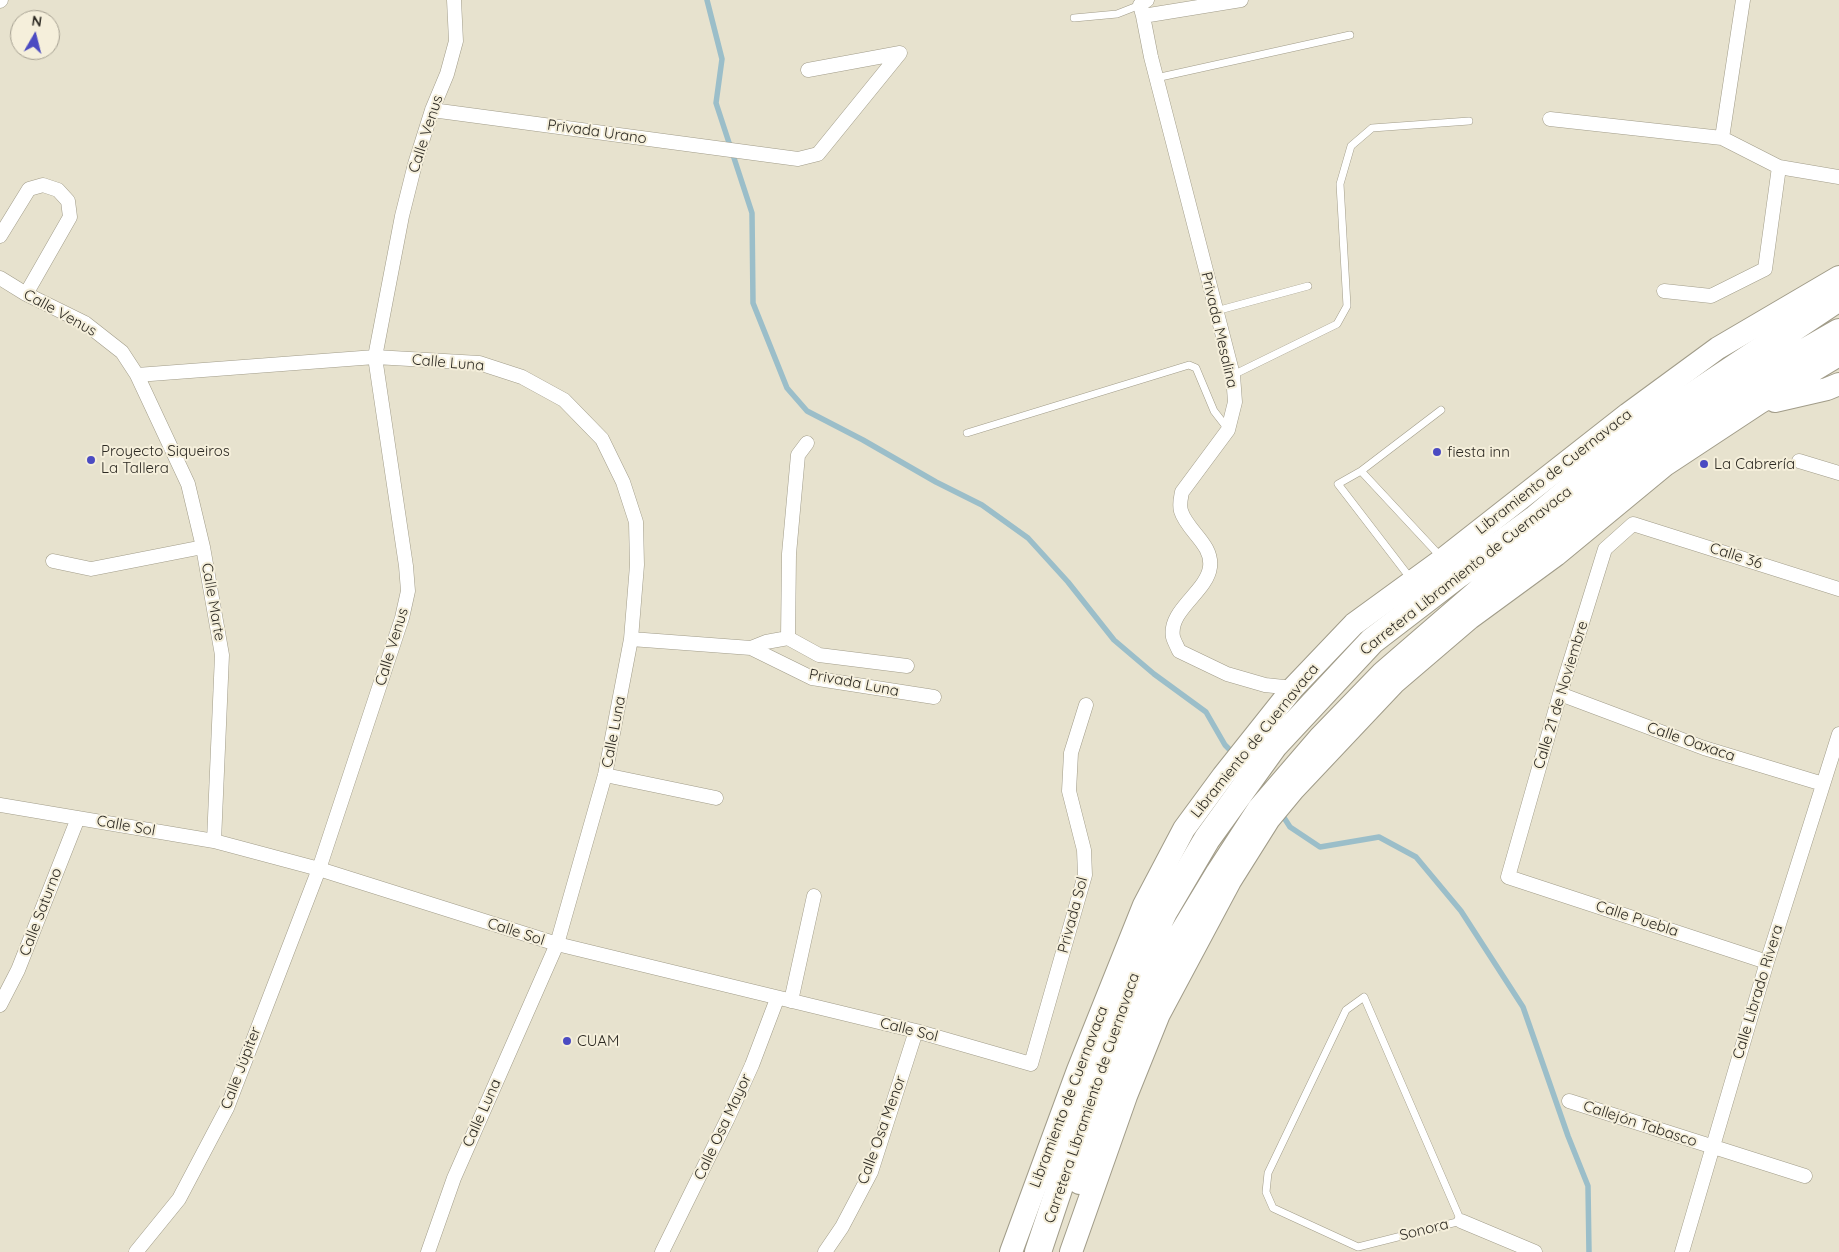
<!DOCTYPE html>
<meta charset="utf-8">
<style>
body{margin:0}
#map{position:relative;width:1839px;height:1252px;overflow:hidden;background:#e7e2ce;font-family:Quicksand,sans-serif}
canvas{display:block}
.north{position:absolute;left:10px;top:10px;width:50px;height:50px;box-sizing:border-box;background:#f5efdb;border:1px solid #a5a091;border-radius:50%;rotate:8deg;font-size:14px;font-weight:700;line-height:20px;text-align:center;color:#2d2a23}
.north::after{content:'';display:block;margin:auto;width:18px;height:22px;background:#4b4bc2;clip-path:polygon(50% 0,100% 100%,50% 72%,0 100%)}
</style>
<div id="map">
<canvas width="1839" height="1252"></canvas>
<div class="north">N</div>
</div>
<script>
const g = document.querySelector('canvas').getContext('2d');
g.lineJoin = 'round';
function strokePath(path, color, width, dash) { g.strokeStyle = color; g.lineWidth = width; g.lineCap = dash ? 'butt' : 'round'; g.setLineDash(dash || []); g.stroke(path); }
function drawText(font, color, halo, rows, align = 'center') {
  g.font = font + ' Quicksand,sans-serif'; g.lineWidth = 4; g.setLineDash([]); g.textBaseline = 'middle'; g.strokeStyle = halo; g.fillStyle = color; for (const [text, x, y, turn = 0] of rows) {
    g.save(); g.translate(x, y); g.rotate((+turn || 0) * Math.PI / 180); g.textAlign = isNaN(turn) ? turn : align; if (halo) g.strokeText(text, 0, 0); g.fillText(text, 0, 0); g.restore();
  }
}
strokePath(new Path2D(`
 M707,0L722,59L716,103L752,213L753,303L787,388L807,411L863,440L936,482L982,505L1028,538L1068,582L1114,640L1154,674L1206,712L1225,745L1235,755
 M1281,813L1290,827L1320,847L1379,837L1416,857L1461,911L1523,1007L1568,1136L1588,1186L1589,1252`), '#9bbec9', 5.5);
const lane = new Path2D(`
 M1074,18L1117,14L1140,5
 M1156,78L1350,35
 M1216,311L1308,286
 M1233,375L1337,324L1347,306L1340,184L1351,146L1372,128L1469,121
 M967,433L1189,365L1196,368L1214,411L1228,429
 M1361,471L1441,410
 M1411,579L1338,484L1361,471L1441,557
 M1364,997L1461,1221L1358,1247L1273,1208L1266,1192L1268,1173L1346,1010Z`);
const street = new Path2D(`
 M1241,0L1143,16L1151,57L1233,375L1235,402L1228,430L1182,492C1181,498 1179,504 1181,511C1187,531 1213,544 1210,567C1207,592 1168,610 1173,637C1174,641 1177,646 1179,651L1227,674L1265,685L1293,688
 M0,1L1,0
 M1143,16L1140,5L1147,0
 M432,110L798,159L818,154L900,53L808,70
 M1550,119L1722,138L1779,167L1839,177
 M1722,138L1743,0
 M0,236L29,189L43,185L58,190L68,201L70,217L26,294
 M0,278L26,294L85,323L122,352L137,375L188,484L203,547L222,655L214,841
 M1664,291L1711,296L1765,269L1779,167
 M137,375L375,357L479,363L522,377L564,400L602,439L623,482L636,522L637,565L631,639L605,775L557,944L454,1178L428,1252
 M1799,461L1839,473
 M53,561L91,569L203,547
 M788,638L819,655L907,666
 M631,639L751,648L812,678L934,697
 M751,648L766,642L788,638L789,554L798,455L807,443
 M1560,694L1704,748L1823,784
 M605,775L716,798
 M0,805L214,841L319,869L557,944L916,1031L1031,1064L1085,875L1084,850L1069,791L1071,753L1086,705
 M1767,962L1508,877L1560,694L1605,549L1633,524L1839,589
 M791,1001L814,896
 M0,1005L18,970L78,818
 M1569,1101L1805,1176
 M1461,1221L1535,1252
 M136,1252L179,1199L227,1108L319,869L402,618L408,591L406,566L375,357L402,216L415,164L432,110L447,74L456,41L454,0
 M662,1252L727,1120L752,1065L777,999
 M825,1252L842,1227L871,1172L916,1031
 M1682,1252L1767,962L1839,734`);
const primary = new Path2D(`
 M1775,401L1827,389L1839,384
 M1011,1252L1078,1070L1144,905L1184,829L1223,776L1293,688L1354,624L1442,560L1628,414L1718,348L1839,277
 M1071,1252L1126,1096L1159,1014L1230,881L1269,819L1293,790L1394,683L1470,618L1556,555L1665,465L1759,403L1839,355`);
const highway = new Path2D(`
 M1080,1181L1113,1090L1146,1009L1178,941L1219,873L1260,810L1322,738L1384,674L1546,534L1658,447L1750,383L1839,332
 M1038,1252L1098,1072L1133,978L1164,912L1207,839L1274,746L1372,641L1458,575L1536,518L1642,429L1839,298`);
strokePath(lane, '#a19c89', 8);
strokePath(street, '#a19c89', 15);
strokePath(primary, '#a19c89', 24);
strokePath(highway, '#a19c89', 28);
strokePath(lane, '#fff', 7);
strokePath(street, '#fff', 14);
strokePath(primary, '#fff', 22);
strokePath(highway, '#fff', 26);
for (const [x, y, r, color] of [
 [1437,452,5,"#4b4bc2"],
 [91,460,5,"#4b4bc2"],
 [1704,464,5,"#4b4bc2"],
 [567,1041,5,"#4b4bc2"]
]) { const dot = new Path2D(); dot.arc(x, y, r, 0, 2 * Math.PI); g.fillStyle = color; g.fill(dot); strokePath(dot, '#f5efdb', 2); }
drawText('15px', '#2d2a23', '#f5efdb', [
 ["Privada Urano",597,132,8],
 ["Calle Venus",426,134,-72],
 ["Calle Venus",60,313,29],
 ["Privada Mesalina",1219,330,77],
 ["Calle Luna",448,363,5],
 ["Libramiento de Cuernavaca",1554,472,-38],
 ["Calle 36",1736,556,18],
 ["Carretera Libramiento de Cuernavaca",1466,571,-38],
 ["Calle Marte",213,602,80],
 ["Calle Venus",392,647,-73],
 ["Privada Luna",854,683,11],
 ["Calle 21 de Noviembre",1561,695,-73],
 ["Calle Luna",614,732,-79],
 ["Libramiento de Cuernavaca",1255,741,-51],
 ["Calle Oaxaca",1691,742,19],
 ["Calle Sol",126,826,10],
 ["Calle Saturno",41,912,-69],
 ["Privada Sol",1073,915,-75],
 ["Calle Puebla",1637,919,18],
 ["Calle Sol",516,932,18],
 ["Calle Librado Rivera",1758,992,-73],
 ["Calle Sol",909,1030,14],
 ["Calle Júpiter",241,1068,-69],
 ["Libramiento de Cuernavaca",1069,1097,-69],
 ["Carretera Libramiento de Cuernavaca",1092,1098,-71],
 ["Calle Luna",482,1113,-66],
 ["Callejón Tabasco",1640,1124,18],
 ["Calle Osa Mayor",723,1127,-65],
 ["Calle Osa Menor",882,1130,-70],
 ["Sonora",1424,1230,-14]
]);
drawText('15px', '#2d2a23', '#f5efdb', [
 ["Proyecto Siqueiros",101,451],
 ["La Tallera",101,468],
 ["fiesta inn",1447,452],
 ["La Cabrería",1714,464],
 ["CUAM",577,1041]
], 'left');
</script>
